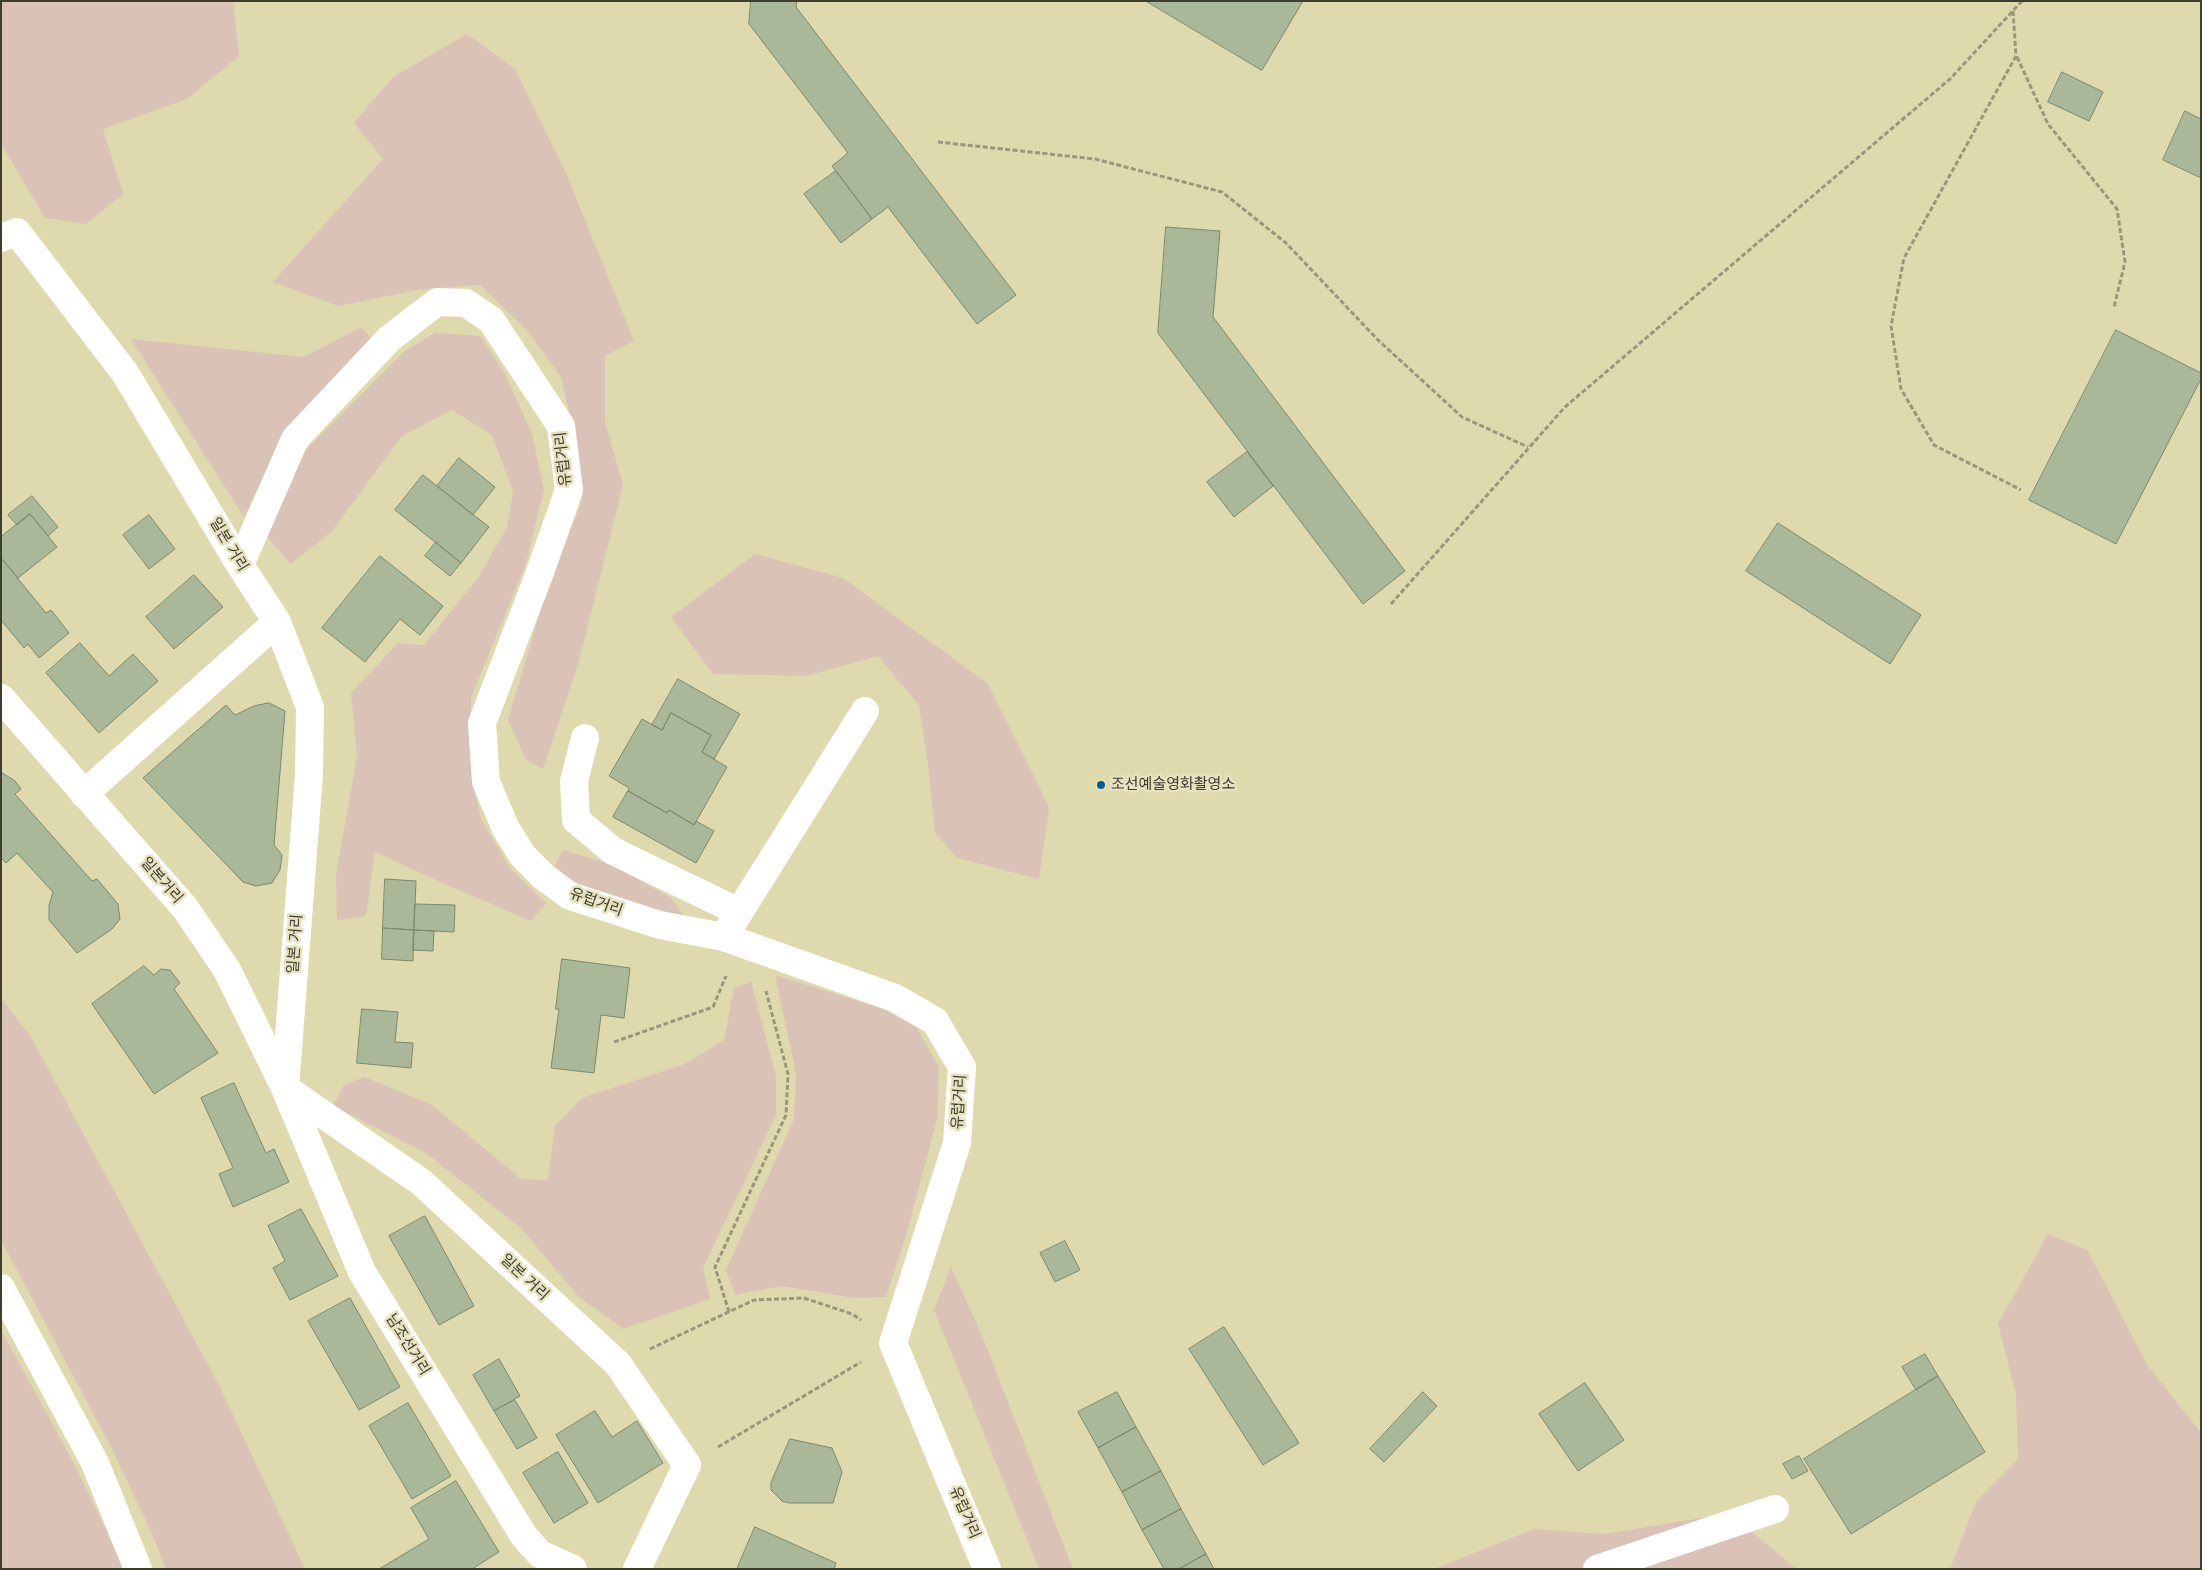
<!DOCTYPE html>
<meta charset="utf-8">
<style>
body{margin:0}
#map{position:relative;width:2202px;height:1570px;overflow:hidden;background:#e7e2bf;font-family:Jost,sans-serif}
canvas{display:block}
.frame{position:absolute;inset:0;border:2px solid #3f3d2e;pointer-events:none}
</style>
<div id="map">
<canvas width="2202" height="1570"></canvas>
<div class="frame"></div>
</div>
<script>
const g = document.querySelector('canvas').getContext('2d');
g.lineJoin = 'round';
function fill(path, color) { g.fillStyle = color; g.fill(path, 'evenodd'); }
function strokePath(path, color, width, dash) { g.strokeStyle = color; g.lineWidth = width; g.lineCap = dash ? 'butt' : 'round'; g.setLineDash(dash || []); g.stroke(path); }
function drawText(font, color, halo, rows, align = 'center') {
  g.font = font + ' Jost,"Noto Sans KR",sans-serif'; g.lineWidth = 5; g.setLineDash([]); g.textBaseline = 'middle'; g.strokeStyle = halo; g.fillStyle = color; for (const [text, x, y, turn = 0] of rows) {
    g.save(); g.translate(x, y); g.rotate((+turn || 0) * Math.PI / 180); g.textAlign = isNaN(turn) ? turn : align; if (halo) g.strokeText(text, 0, 0); g.fillText(text, 0, 0); g.restore();
  }
}
fill(new Path2D(`
 M1,1H2201V1569H1Z`), '#dfd9ae');
fill(new Path2D(`
 M1,1H233L239,56L187,99L103,129L123,194L86,224L45,218L1,144Z
 M467,34L515,69L566,173L634,341L605,356V422L623,485L579,661L543,769L526,760L508,720L544,599L582,501L574,433L561,377L526,329L480,285L422,289L338,306L273,282L383,159L354,123L393,77Z
 M361,327L371,338L283,435L244,517L131,339L304,357Z
 M435,333L481,336L505,374L532,434L544,490L526,563L471,698V769L481,819L510,868L546,903L531,921L438,881L375,852L366,916L337,920L336,875L357,756L351,693L398,643L424,645L477,579L507,528L513,492L492,435L452,410L402,436L332,531L291,564L264,533L296,460L405,351Z
 M755,554L843,578L988,684L1049,807L1039,879L957,858L935,833L928,764L919,705L878,656L806,676L713,674L671,617Z
 M563,850L610,864L671,898L686,919L570,883L555,865Z
 M775,975L883,1009L917,1028L939,1067L937,1119L907,1232L886,1297L853,1298L782,1286L735,1295L726,1270L794,1119L796,1073Z
 M751,982L776,1076V1115L703,1268L710,1299L623,1329L578,1296L522,1229L426,1153L333,1106L344,1085L365,1077L432,1105L521,1179L548,1180L555,1126L582,1098L685,1064L724,1040L734,988Z
 M1,998L31,1037L219,1385L305,1569H166L151,1531L109,1443L1,1240Z
 M2048,1234L2087,1250L2148,1366L2201,1433V1569H1950L1976,1502L2018,1459L2016,1395L1998,1324Z
 M951,1267L983,1338L1073,1569H1039L934,1310Z
 M1,1330L77,1469L124,1569H1Z
 M1707,1517L1752,1532L1797,1569H1434L1534,1529L1604,1534Z`), '#dbc2b7');
const building = new Path2D(`
 M751,1H797L796,7L1016,295L977,324L888,207L872,219L832,166L848,153L749,24Z
 M1146,1H1303L1262,70Z
 M2062,72L2103,92L2089,121L2048,102Z
 M2185,111L2201,119V178L2163,160Z
 M836,171L872,219L841,243L804,194Z
 M1166,227L1220,231L1213,317L1405,571L1363,604L1158,333Z
 M2116,330L2201,373V379L2116,544L2029,500Z
 M1247,452L1273,486L1234,517L1207,482Z
 M459,458L495,487L473,515L437,486Z
 M423,475L489,527L461,563L395,510Z
 M32,496L58,527L48,536L30,514L17,525L8,515Z
 M30,514L57,547L18,578L1,558V537Z
 M149,515L175,549L149,569L123,535Z
 M1778,523L1921,615L1890,664L1746,571Z
 M436,542L461,563L450,576L425,556Z
 M380,556L443,606L420,635L400,619L365,662L322,628Z
 M1,558L46,613L51,610L69,633L39,658L28,644L24,648L1,620Z
 M194,575L223,607L174,649L146,617Z
 M80,643L109,676L133,654L158,681L99,733L46,673Z
 M678,679L740,714L714,759L702,752L711,735L671,713L662,730L652,725Z
 M269,703L285,711L274,845L282,855L280,870L272,883L256,886L243,882L143,778L226,705L235,715L254,706Z
 M671,713L711,735L702,752L727,767L694,825L669,810L667,813L628,791L629,788L609,776L642,719L662,730Z
 M1,772L15,781L21,789L15,794L92,881L97,879L118,904L120,919L112,929L77,953L49,920V906L53,892L17,853L6,863L1,858Z
 M628,791L667,813L669,810L694,825L696,821L714,831L696,863L613,817Z
 M385,879L416,881L414,930L383,928Z
 M415,904L455,905L454,932L414,930Z
 M383,928L414,930L413,961L382,959Z
 M414,930L434,931L433,951L413,950Z
 M562,959L630,968L624,1018L601,1015L594,1073L551,1068L559,1009H556Z
 M144,966L154,975L161,969L170,970L180,983L174,989L218,1053L154,1094L92,1004Z
 M362,1009L398,1012L395,1042L413,1043L411,1068L357,1063Z
 M234,1083L266,1153L274,1149L289,1182L233,1207L219,1174L233,1168L201,1098Z
 M301,1209L338,1276L290,1300L273,1268L285,1261L268,1226Z
 M425,1216L474,1306L439,1325L389,1236Z
 M1065,1241L1080,1270L1055,1282L1040,1253Z
 M350,1298L400,1387L359,1410L308,1321Z
 M1224,1327L1299,1443L1263,1465L1189,1349Z
 M1925,1354L1938,1376L1916,1390L1902,1367Z
 M499,1359L520,1396L494,1411L473,1375Z
 M1938,1376L1985,1452L1851,1534L1804,1459Z
 M1585,1383L1624,1440L1578,1471L1539,1414Z
 M1117,1392L1136,1427L1098,1448L1078,1412Z
 M1423,1392L1437,1406L1384,1462L1370,1449Z
 M515,1400L537,1438L517,1449L494,1411Z
 M408,1403L451,1476L412,1499L369,1426Z
 M595,1411L612,1437L637,1421L663,1463L598,1503L556,1435Z
 M1136,1427L1161,1471L1122,1492L1098,1448Z
 M790,1439L832,1448L842,1472L833,1503H789L782,1501L771,1490V1483Z
 M558,1452L588,1503L554,1523L523,1473Z
 M1799,1456L1808,1471L1792,1479L1783,1464Z
 M1161,1471L1181,1509L1142,1530L1122,1492Z
 M456,1481L499,1552L472,1569H379L429,1539L411,1508Z
 M1181,1509L1206,1554L1179,1569H1164L1142,1530Z
 M755,1527L836,1563L834,1569H737Z
 M1206,1554L1214,1569H1179Z`);
fill(building, '#a8b898');
strokePath(building, '#7b8a6c', 1);
strokePath(new Path2D(`
 M2013,11L2016,56L1904,258L1891,326L1901,389L1934,445L2021,490
 M2017,57L2048,124L2117,209L2125,262L2114,307
 M938,142L1095,159L1222,192L1286,243L1378,340L1462,417L1528,447
 M1391,604L1565,407L1950,79L2022,1
 M614,1042L713,1007L726,976
 M729,1312L715,1267L786,1115L788,1074L766,991
 M650,1349L754,1300L804,1298L852,1314L861,1320
 M718,1447L861,1362`), '#99967c', 3, [5, 2.5]);
strokePath(new Path2D(`
 M1,238L17,232L125,373L240,565L277,622L310,707L309,774L285,1088L421,1182L618,1364L687,1465L637,1569
 M240,565L295,439L389,339L437,302L466,303L491,320L561,426L569,490L539,575L482,723L486,782L506,829L523,856L544,877L570,896L660,925L724,937L895,998L935,1021L962,1067L957,1143L893,1343L987,1569
 M1,698L185,908L227,970L285,1088L362,1272L524,1536L540,1554L573,1569
 M585,738L574,781L576,820L613,851L739,912
 M84,794L277,622
 M730,927L865,711
 M1,1288L95,1463L138,1569
 M1597,1569L1775,1509`), '#fff', 28);
for (const [x, y, r, color] of [
 [1101,785,5,"#035e8f"]
]) { const dot = new Path2D(); dot.arc(x, y, r, 0, 2 * Math.PI); g.fillStyle = color; g.fill(dot); strokePath(dot, '#e7e2bf', 2); }
drawText('15px', '#3f3d2e', '#e7e2bf', [
 ["유럽거리",564,459,-96],
 ["일본 거리",228,545,59],
 ["일본거리",161,881,49],
 ["유럽거리",596,903,20],
 ["일본 거리",296,944,-86],
 ["유럽거리",960,1102,-86],
 ["일본 거리",524,1278,43],
 ["남조선거리",407,1345,58],
 ["유럽거리",964,1513,67]
]);
drawText('15px', '#3f3d2e', '#e7e2bf', [
 ["조선예술영화촬영소",1111,785]
], 'left');
</script>
